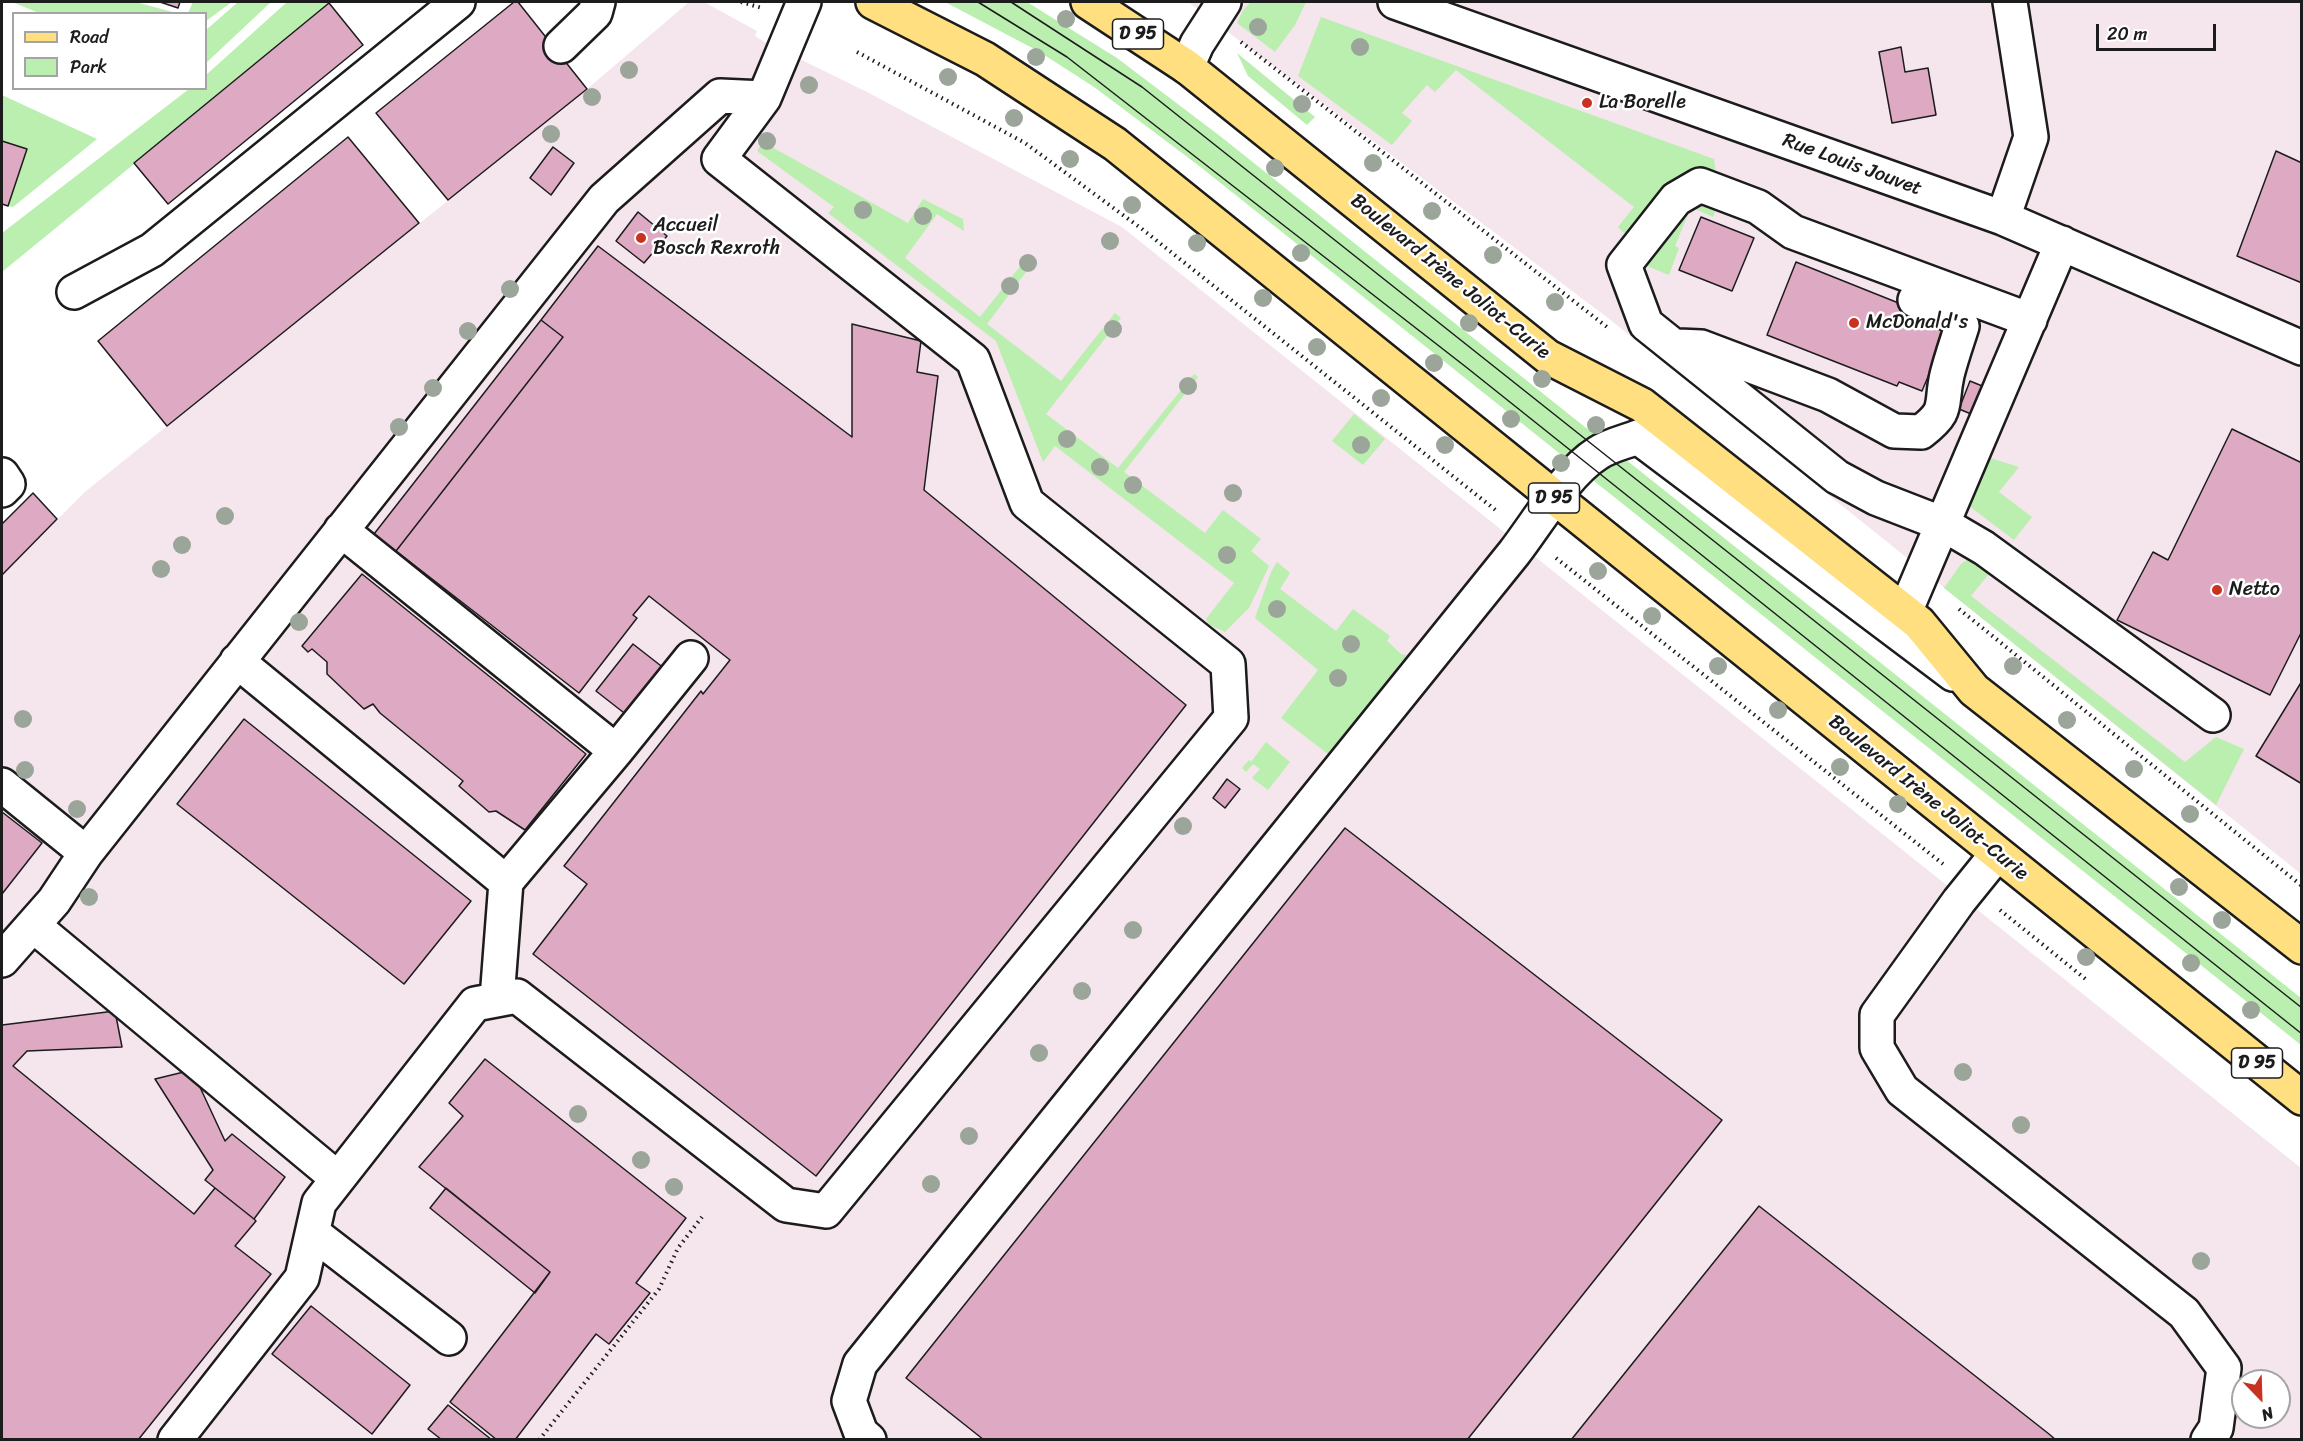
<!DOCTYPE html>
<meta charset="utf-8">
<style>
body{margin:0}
#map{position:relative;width:2303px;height:1441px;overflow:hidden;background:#fff;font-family:Sriracha,sans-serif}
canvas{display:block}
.frame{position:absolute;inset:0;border:3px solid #1c1c1c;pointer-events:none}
.legend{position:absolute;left:12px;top:12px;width:195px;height:78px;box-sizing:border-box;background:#fff;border:2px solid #a4a4a4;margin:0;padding:8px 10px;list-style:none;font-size:18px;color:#1c1c1c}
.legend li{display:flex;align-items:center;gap:12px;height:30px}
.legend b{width:30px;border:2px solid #a4a4a4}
.north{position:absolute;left:2231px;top:1369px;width:60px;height:60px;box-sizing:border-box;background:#fff;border:2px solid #a4a4a4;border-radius:50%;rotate:157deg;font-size:16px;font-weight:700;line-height:24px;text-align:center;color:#1c1c1c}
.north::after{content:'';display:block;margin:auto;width:21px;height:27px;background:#c8321e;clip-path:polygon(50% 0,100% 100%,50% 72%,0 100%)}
.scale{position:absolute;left:2096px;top:24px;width:120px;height:27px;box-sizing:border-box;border:3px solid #1c1c1c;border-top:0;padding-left:8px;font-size:18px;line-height:21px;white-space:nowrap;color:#1c1c1c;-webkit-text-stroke:4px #fff;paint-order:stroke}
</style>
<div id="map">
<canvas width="2303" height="1441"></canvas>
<div class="frame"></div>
<ul class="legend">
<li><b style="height:8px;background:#ffdf80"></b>Road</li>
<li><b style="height:16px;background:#baefb0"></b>Park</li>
</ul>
<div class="north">N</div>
<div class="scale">20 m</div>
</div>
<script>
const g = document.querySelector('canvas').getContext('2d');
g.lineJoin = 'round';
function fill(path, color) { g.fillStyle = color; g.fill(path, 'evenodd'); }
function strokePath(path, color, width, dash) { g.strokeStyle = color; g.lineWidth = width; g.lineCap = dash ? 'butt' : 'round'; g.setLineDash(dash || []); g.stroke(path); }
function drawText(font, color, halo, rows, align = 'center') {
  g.font = font + ' Sriracha,sans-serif'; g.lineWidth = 5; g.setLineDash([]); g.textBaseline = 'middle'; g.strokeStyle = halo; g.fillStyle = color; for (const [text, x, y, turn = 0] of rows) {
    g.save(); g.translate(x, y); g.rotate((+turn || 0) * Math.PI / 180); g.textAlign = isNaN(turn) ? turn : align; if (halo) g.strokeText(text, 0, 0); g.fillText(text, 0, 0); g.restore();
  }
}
fill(new Path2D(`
 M689,2H704L757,31L755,36L763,41L867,92L1122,227L2301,1168V1439L2,1440V575L86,491L587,89ZM2243,1381H2279V1417H2243Z
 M1188,2H2301V874L1608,318Z`), '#f5e5ed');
fill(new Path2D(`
 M12,2H136L176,13H39Z
 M193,2H232L206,21V14L188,13Z
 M238,2H271L206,63V30Z
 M287,2H332L2,272V233L189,89L206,88V75Z
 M945,2H1027L1117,58L1220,136L2301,998V1045L1198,165L1094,87L1038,51Z
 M1251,2H1306L1295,25L1275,52L1237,23L1243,10Z
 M1321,17L1714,159L1717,183L1633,231L1624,233L1618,227L1634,207L1456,70L1435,92L1427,85L1402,113L1412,121L1392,145L1298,76Z
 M1237,53L1315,117L1307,125L1248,76Z
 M2,95L97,139L13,207L8,206L27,149L2,141Z
 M763,142L908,223L923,199L963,219L964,231L937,214L905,258L980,317L1029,255L1035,260L987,324L1061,381L1115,313L1121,318L1046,414L1118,468L1194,374L1198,377L1124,472L1205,533L1223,510L1261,539L1251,551L1269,566L1249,608L1225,632L1208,624L1206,619L1234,583L1055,446L1043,462L996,341L828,213L834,207L757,151Z
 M1699,200L1717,206L1713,217L1691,207L1675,246L1679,248L1669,275L1647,266C1652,245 1677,206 1699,200Z
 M1354,414L1385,439L1363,465L1332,441Z
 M1984,456L2019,467L1999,492L2032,517L2014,540L1969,506L1967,502Z
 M1968,559H1974L1992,570L1971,596L2185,762L2216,737L2244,749L2216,805L1944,588L1961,564Z
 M1277,562L1290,573L1280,589L1336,631L1353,609L1390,636L1387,641L1401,654L1407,655L1328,754L1281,718L1318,670L1255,618L1271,572Z
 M1266,742L1290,762L1268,790L1252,778L1260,769L1253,764L1246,772L1242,768L1249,760L1251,762Z`), '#baefb0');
const building = new Path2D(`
 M160,2H180L178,8Z
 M514,2H518L587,89L448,200L376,113Z
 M329,3L363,45L168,204L134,163Z
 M1901,47L1905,72L1928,68L1936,115L1892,123L1879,52Z
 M348,137L419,223L167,426L98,341Z
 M2,141L27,149L8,206L2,204Z
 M553,147L574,163L551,195L530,178Z
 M2276,151L2302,163V283L2237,256Z
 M638,212L667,236L644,263L616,241Z
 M1701,217L1754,238L1732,291L1679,270Z
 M598,246L852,437V324L921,341L917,372L938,376L924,490L1186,705L816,1176L533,954L587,884L564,866L701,691L703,694L730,660L649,596L633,615L637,618L579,693L396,551L563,337L541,320Z
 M1796,262L1926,314L1948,327L1938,375L1930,372L1922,391L1899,382L1897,386L1767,335Z
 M541,320L563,337L396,551L374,534Z
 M1970,381L1987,388L1976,416L1959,409Z
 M2232,429L2302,463V631L2270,695L2117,620L2153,552L2168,560Z
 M33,493L57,519L2,575V524Z
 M362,574L586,754L525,830L496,811L489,812L459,786L463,781L380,713L373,704L364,709L327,674V662L312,649L308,652L302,646Z
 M633,644L665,669L628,716L596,691Z
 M2302,681V784L2256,756Z
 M244,719L471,901L404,984L177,804Z
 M1227,779L1240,789L1225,808L1213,798Z
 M2,812L42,843L2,894Z
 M1345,828L1722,1120L1467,1440H984L906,1378Z
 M115,1011L122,1047L27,1051L13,1066L194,1214L215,1188L254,1219L256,1221L235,1246L271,1274L138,1440H2V1025Z
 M485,1059L686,1218L636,1283L650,1293L609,1344L596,1334L515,1440H497L450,1402L550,1272L419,1167L463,1116L449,1103Z
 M192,1070L225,1141L232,1134L285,1177L254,1219L205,1180L213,1170L155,1079Z
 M446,1188L550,1272L535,1293L430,1208Z
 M1759,1206L2049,1434L2056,1440H1571Z
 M311,1306L410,1385L372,1434L272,1354Z
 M448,1405L492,1440H442L428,1429Z`);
fill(building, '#dea9c2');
strokePath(building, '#1c1c1c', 1.5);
const minor = new Path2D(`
 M1395,2L2003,218L2302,348
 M561,46L595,13L598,2
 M1187,67L1197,44L1224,2
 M2003,218L2031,137L2010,2
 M74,292L152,250L458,2
 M2030,320L1793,232L1758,207L1700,185L1676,199L1624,265L1646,324L1837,477L1876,498L1943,524L1984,548L2213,715
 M1678,346L1701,347L1828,395L1894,431L1921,432C1950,410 1940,406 1947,375C1951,359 1957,342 1962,326L1956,317L1915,300
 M2,475L8,484L2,490
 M341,530L616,751L506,882
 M1905,612L2062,243
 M237,661L506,882L497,999
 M616,751L691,658
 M2,785L86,853
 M1997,854L1959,901L1877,1015V1048L1902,1090L2184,1313L2224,1368L2216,1428L2208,1440
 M34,926L337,1178
 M2,960L54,901L86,853L604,199L720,96L764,98L804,2
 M313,1233L449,1338
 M175,1440L302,1278L319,1203L475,1004L517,996L786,1205L826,1211L1231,718L1228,664L1027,503L973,360L719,159L764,98
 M869,1440L861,1433L849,1401L860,1364L1514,553C1538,522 1566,473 1598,453C1610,445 1625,442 1638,437L1953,674`);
const major = new Path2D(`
 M873,2L985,59L1115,144L2302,1098
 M1088,2L1187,67L1548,357L1642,405L1919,623L1974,690L2302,947`);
strokePath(minor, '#1c1c1c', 38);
strokePath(major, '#1c1c1c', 38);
strokePath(new Path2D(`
 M741,2L762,8
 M1241,42L1607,327
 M857,52L1025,143L1142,229L1498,512
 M1556,558L1943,864
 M1959,609L2302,886
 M2000,910L2088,981
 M539,1440L659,1289L678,1248L702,1217`), '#1c1c1c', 4, [1.5, 4.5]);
strokePath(minor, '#fff', 33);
strokePath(major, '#ffdf80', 33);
strokePath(new Path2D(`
 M978,2L1067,57L1466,367L2302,1034
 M1011,2L1142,87L2302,1008`), '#1c1c1c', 1.5);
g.fillStyle = '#9ca59a';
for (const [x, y] of [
 [1066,19],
 [1258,27],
 [1360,47],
 [1036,57],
 [629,70],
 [948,77],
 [809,85],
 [592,97],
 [1302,104],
 [1014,118],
 [551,134],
 [767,141],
 [1070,159],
 [1373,163],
 [1275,168],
 [1132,205],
 [863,210],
 [1432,211],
 [923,216],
 [1110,241],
 [1197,243],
 [1301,253],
 [1493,255],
 [1028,263],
 [1010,286],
 [510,289],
 [1263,298],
 [1555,302],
 [1469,323],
 [1113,329],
 [468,331],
 [1317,347],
 [1434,363],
 [1542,379],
 [1188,386],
 [433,388],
 [1381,398],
 [1511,419],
 [1596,425],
 [399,427],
 [1067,439],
 [1361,445],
 [1445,445],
 [1561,463],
 [1100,467],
 [1133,485],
 [1233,493],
 [225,516],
 [182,545],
 [1227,555],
 [161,569],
 [1598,571],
 [1277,609],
 [1652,616],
 [299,622],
 [1351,644],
 [1718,666],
 [2013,666],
 [1338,678],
 [1778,710],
 [23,719],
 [2067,720],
 [1840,767],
 [2134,769],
 [25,770],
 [1898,804],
 [77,809],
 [2190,814],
 [1183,826],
 [2179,887],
 [89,897],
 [2222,920],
 [1133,930],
 [2086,957],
 [2191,963],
 [1082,991],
 [2251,1010],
 [1039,1053],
 [1963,1072],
 [578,1114],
 [2021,1125],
 [969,1136],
 [641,1160],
 [931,1184],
 [674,1187],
 [2201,1261]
]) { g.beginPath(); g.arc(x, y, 9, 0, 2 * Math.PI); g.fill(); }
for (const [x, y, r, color] of [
 [1587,103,6,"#c8321e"],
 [641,238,6,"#c8321e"],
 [1854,323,6,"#c8321e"],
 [2217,590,6,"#c8321e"]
]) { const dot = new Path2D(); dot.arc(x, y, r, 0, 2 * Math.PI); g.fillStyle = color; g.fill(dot); strokePath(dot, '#fff', 2); }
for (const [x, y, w] of [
 [1138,34,51],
 [1554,498,51],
 [2257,1063,51]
]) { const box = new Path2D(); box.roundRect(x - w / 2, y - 15, w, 30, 4.5); g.fillStyle = '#fff'; g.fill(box); strokePath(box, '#1c1c1c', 1.5); }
drawText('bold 18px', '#1c1c1c', null, [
 ["D 95",1138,34],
 ["D 95",1554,498],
 ["D 95",2257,1063]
]);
drawText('20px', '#1c1c1c', '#fff', [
 ["La Borelle",1599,103],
 ["Accueil",653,226],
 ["Bosch Rexroth",653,249],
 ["McDonald's",1866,323],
 ["Netto",2229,590]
], 'left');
drawText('20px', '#1c1c1c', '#fff', [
 ["Rue Louis Jouvet",1852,165,20],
 ["Boulevard Irène Joliot-Curie",1450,277,39],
 ["Boulevard Irène Joliot-Curie",1928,798,39]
]);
</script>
